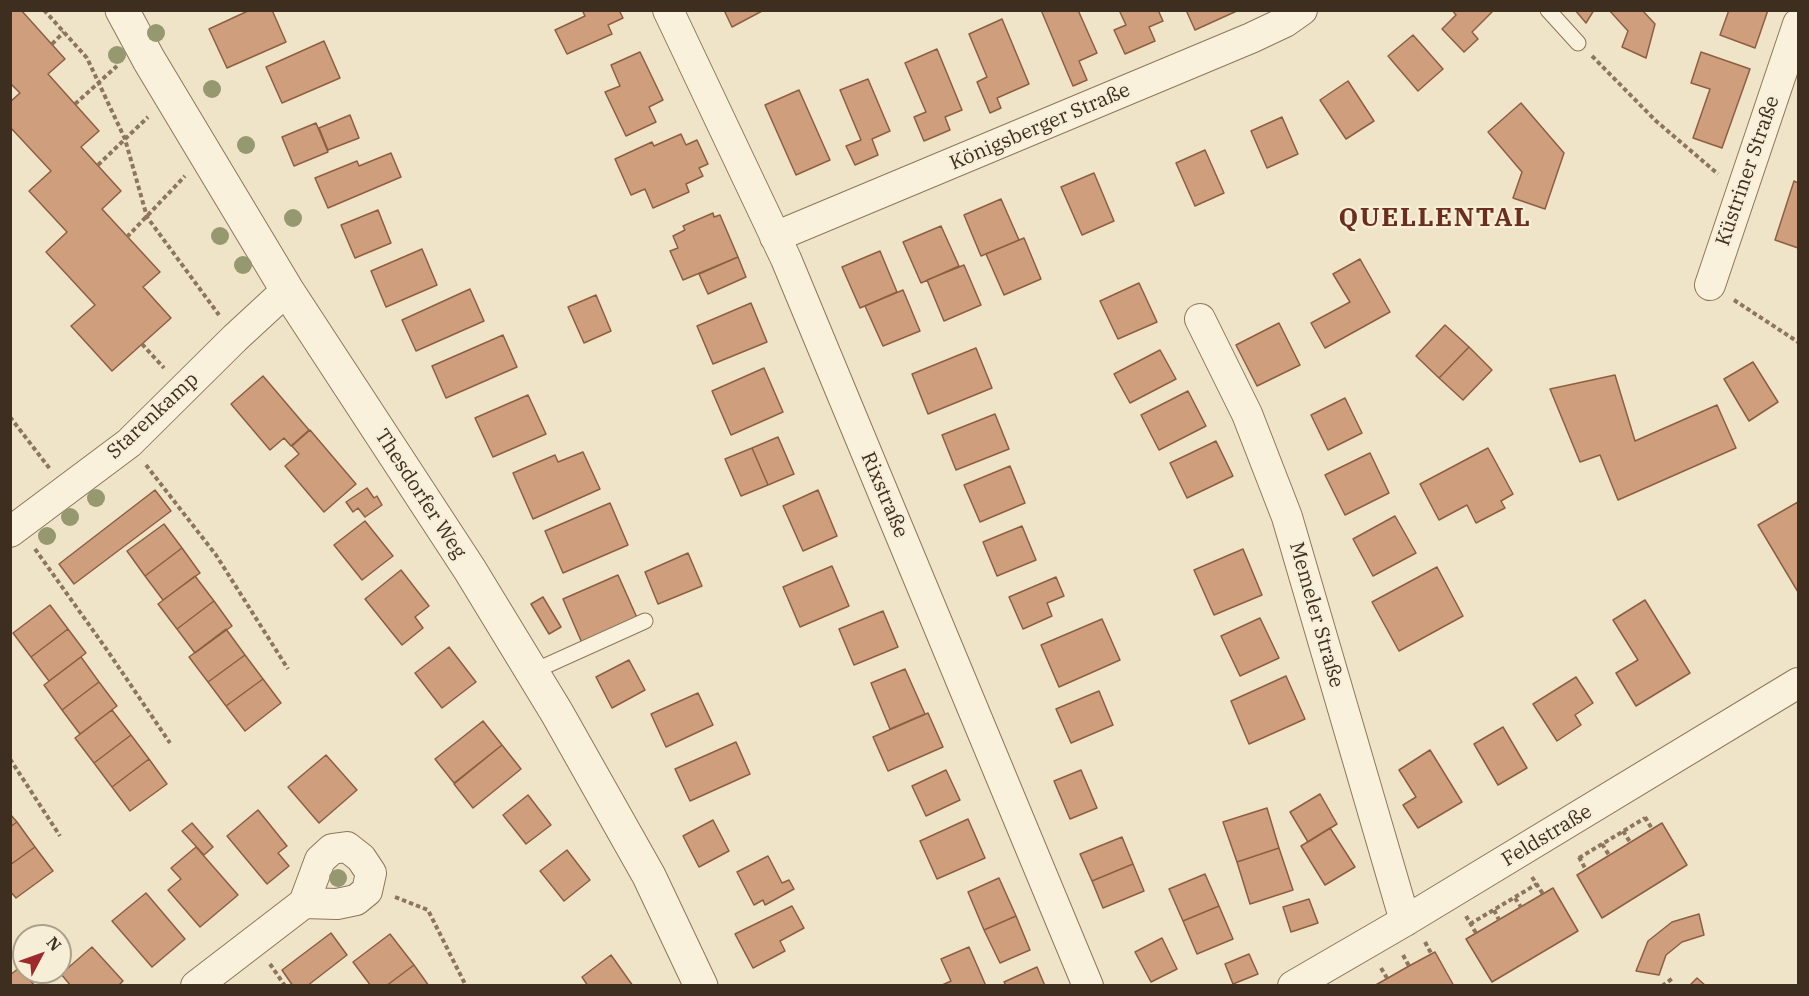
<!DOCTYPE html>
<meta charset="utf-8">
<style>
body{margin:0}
#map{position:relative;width:1809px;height:996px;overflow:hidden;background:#f0e4c8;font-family:"IBM Plex Serif",serif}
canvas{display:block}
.frame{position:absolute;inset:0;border:12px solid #3d2e20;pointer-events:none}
.north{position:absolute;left:12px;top:924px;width:60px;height:60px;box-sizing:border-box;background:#f7eed8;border:2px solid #ada18e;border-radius:50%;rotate:49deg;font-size:16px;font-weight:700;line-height:24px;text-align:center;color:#3d2e20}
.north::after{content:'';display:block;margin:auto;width:21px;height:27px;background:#9e2a2b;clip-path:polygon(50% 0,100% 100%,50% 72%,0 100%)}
</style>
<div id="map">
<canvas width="1809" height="996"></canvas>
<div class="frame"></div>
<div class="north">N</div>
</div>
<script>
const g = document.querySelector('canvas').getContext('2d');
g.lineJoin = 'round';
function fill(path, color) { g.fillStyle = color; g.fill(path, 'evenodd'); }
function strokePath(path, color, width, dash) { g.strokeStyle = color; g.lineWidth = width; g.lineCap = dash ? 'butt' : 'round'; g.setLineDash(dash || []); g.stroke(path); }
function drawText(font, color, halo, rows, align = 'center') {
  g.font = font + ' "IBM Plex Serif",serif'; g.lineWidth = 4.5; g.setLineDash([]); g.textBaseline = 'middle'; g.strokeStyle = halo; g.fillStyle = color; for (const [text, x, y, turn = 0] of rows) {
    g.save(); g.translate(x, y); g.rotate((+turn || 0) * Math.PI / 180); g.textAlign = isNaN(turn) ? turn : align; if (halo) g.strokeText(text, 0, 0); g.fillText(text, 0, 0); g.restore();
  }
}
const building = new Path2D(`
 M10,10H21L65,59L48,74L99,131L81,147L121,191L102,209L160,272L143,287L171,318L112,371L71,326L95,305L46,252L67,232L29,191L51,171L10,127V102L20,93L10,83Z
 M250,10H272L286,42L227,68L209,29Z
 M582,10H619L623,18L608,25L612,34L567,54L555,30L585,16Z
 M724,10H764L732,27Z
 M1041,10H1078L1097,53L1079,61L1087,80L1073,86Z
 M1119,10H1158L1163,21L1149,27L1155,41L1125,54L1114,30L1126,25Z
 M1186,10H1239L1195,30Z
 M1452,10H1494L1472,32L1478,39L1464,52L1442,29L1456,15Z
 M1575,10H1594L1586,23Z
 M1609,10H1642L1655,24L1646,58L1622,47L1628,31Z
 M1729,10H1768L1755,48L1720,35Z
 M1002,19L1029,84L997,98L1001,108L990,113L977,82L987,77L969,34Z
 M1413,35L1443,69L1418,91L1388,56Z
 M324,41L340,78L282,103L266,67Z
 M937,49L962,110L945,117L950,130L924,141L914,117L926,112L905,63Z
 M640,52L663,100L649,107L656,122L626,136L605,92L620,86L611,65Z
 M1701,52L1750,69L1722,148L1693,138L1710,89L1691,83Z
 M868,79L890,131L872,139L878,155L855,165L846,146L861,140L840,90Z
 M1348,81L1374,121L1346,139L1320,100Z
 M799,90L830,160L796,175L765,105Z
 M1521,103L1564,153L1545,209L1513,198L1522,172L1488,132Z
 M350,115L359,138L328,150L319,128Z
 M1282,117L1298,154L1267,168L1251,131Z
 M316,123L328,152L294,166L282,137Z
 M681,134L686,145L697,140L708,164L699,168L703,176L686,184L689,192L653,208L645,189L631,195L615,159L652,142L654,146Z
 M1205,150L1224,193L1195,206L1176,163Z
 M391,153L401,177L328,208L315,178L357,161L359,166Z
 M1094,173L1114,221L1082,235L1061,187Z
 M1794,181L1798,183V248L1775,240Z
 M1001,199L1019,240L981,256L964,215Z
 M378,210L391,243L355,258L341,225Z
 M713,213L714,217L720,215L738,257L683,280L670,251L678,248L673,236L685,230L683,226Z
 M941,226L959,266L921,283L903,242Z
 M1024,238L1041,279L1004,295L986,254Z
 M422,249L437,285L386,307L371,271Z
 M880,251L897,292L860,308L842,267Z
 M738,257L746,277L708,294L699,274Z
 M1360,259L1390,312L1325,348L1311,323L1350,302L1333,274Z
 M964,265L981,305L944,321L927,280Z
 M1139,283L1157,322L1118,339L1100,301Z
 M470,289L484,321L416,351L402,320Z
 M903,290L920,331L883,346L865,306Z
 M596,295L611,331L584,343L568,307Z
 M751,303L767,342L713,364L697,326Z
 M1279,323L1300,365L1257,386L1236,345Z
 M1445,325L1469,347L1439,378L1416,356Z
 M503,335L517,367L446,398L432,366Z
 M1469,347L1492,370L1463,400L1439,378Z
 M976,348L992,388L928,414L912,374Z
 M1160,350L1176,379L1130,403L1114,374Z
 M1753,362L1778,402L1749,421L1724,379Z
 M764,368L783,412L731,435L712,391Z
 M1615,375L1635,441L1717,405L1736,448L1618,500L1600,455L1580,462L1550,389Z
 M263,376L309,430L291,446L284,438L270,450L231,404Z
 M1188,391L1206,426L1159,450L1141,415Z
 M528,395L546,434L493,457L475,418Z
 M1345,398L1362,433L1328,450L1311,415Z
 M995,414L1009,449L956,470L942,435Z
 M310,430L356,484L324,512L285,466L299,454L292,446Z
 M778,437L794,474L768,485L752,448Z
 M1216,441L1233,476L1187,498L1170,463Z
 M752,448L768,485L741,496L725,459Z
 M1488,448L1513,494L1501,501L1505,508L1476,523L1467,505L1439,520L1420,484Z
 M583,452L600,489L533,519L513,473L555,455L558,462Z
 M1370,453L1389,493L1345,515L1325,475Z
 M1010,466L1025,503L980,522L964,485Z
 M367,488L374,498L377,496L382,505L365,517L358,508L353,512L346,502Z
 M155,490L171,511L74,584L59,564Z
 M818,490L837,536L803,551L783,506Z
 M1798,502V592L1758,525Z
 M610,503L628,545L563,573L545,531Z
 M1395,516L1416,553L1373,576L1353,539Z
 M365,521L393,556L362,580L334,545Z
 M164,524L182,548L145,576L127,551Z
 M1022,526L1036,560L997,576L983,542Z
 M182,548L200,573L163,600L145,576Z
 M1243,549L1262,595L1214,615L1194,570Z
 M688,553L702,586L658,604L645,572Z
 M832,566L849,606L800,627L783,587Z
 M1437,567L1463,616L1399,651L1372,602Z
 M401,570L429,606L415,617L423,628L402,645L365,599Z
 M618,575L638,620L582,643L563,599Z
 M195,576L214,601L177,629L158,604Z
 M1056,577L1064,596L1047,603L1052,616L1023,629L1009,597Z
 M543,597L561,627L549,634L531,604Z
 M1645,600L1690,673L1636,706L1616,673L1638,660L1613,620Z
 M214,601L232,626L195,653L177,629Z
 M50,605L68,629L31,657L13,633Z
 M883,611L898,647L854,665L839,629Z
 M1260,618L1279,658L1240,676L1221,636Z
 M1102,619L1120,660L1059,687L1041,645Z
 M68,629L86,653L49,681L31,657Z
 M226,629L245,655L208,682L189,657Z
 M449,647L476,682L442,708L415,673Z
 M245,655L263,679L226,706L208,682Z
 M81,657L99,682L62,710L44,685Z
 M629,660L645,690L612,708L596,677Z
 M905,669L925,714L890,729L871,683Z
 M1286,676L1305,719L1249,744L1231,701Z
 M1576,677L1593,703L1575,715L1581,725L1557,741L1533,704Z
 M263,679L281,703L245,731L226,706Z
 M99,682L117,706L80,734L62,710Z
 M1099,691L1113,725L1071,743L1056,709Z
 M698,693L713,725L666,747L651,714Z
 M112,710L131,735L94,763L75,738Z
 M928,713L943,747L888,771L873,737Z
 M483,721L502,745L454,783L435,759Z
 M1503,727L1527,768L1498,785L1474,744Z
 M131,735L149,759L112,787L94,763Z
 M736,742L750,774L690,801L675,769Z
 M502,745L521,769L473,808L454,784Z
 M1430,750L1462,802L1418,828L1403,805L1416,797L1399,770Z
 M326,755L357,790L319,823L288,787Z
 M149,759L167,784L130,811L112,787Z
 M946,770L960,800L926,816L912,786Z
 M1081,770L1097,808L1070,819L1054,781Z
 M1320,794L1337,824L1308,842L1290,812Z
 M528,795L551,825L526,844L503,815Z
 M1267,808L1279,848L1237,862L1223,822Z
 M258,810L287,846L278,853L289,866L267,884L227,836Z
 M10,814L17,822L10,827Z
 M968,819L985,858L937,879L920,841Z
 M713,820L729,851L699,867L683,836Z
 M17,822L35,847L10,865V827Z
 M192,823L213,847L204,855L182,831Z
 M1662,823L1687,865L1602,918L1577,875Z
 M1330,828L1355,867L1325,885L1301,846Z
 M1122,837L1133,864L1092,881L1080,854Z
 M35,847L53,871L16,898L10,891V865Z
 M196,847L238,895L200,927L168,890L181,879L171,868Z
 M1279,848L1293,890L1250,904L1237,862Z
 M567,850L590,880L564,901L540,871Z
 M768,856L782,883L789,880L794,889L765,905L763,900L754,905L737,872Z
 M1133,864L1144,891L1103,908L1092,881Z
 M1205,874L1219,906L1183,921L1169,889Z
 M999,878L1016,916L984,930L968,892Z
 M1553,888L1578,931L1492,982L1466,939Z
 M146,893L185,939L152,967L112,921Z
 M1309,899L1318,923L1291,932L1283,907Z
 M792,906L804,928L780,941L785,951L753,968L735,934Z
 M1219,906L1233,939L1197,954L1183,921Z
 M1699,914L1704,935L1682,942L1666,955L1659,975L1636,971L1648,941L1672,922Z
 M1016,916L1030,950L1000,963L984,930Z
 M331,933L347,955L307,986H293L282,970Z
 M390,934L414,965L386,986H371L353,962Z
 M1162,938L1177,969L1151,982L1135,952Z
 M92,947L123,981L118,986H71L61,974Z
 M969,947L986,986H940L951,981L941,959Z
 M1435,952L1454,986H1374L1409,966Z
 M1249,954L1258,974L1233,984L1225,964Z
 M611,955L633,986H588L582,977Z
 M414,965L429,986H386Z
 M1037,967L1045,986H1006L1004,982Z
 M19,968L35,986H10V975Z
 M1697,978L1706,986H1693L1691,984Z`);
fill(building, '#cf9f7d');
strokePath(building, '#8d5f41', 1.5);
const service = new Path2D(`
 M1548,10L1578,43
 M532,672L645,621`);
const minor = new Path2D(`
 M668,10L786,259L1088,986
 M775,237L1251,38L1285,22L1302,10
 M1710,285L1798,24
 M1200,319L1247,414L1287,517L1405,921
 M10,532L129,443L235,338L287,290
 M196,986L304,903L337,904L356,900L367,891L371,873L361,858L347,847L332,849L320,860L304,903
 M1293,986L1405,921L1798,683`);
const tertiary = new Path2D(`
 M122,10L149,60L287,290L470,570L557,713L649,876L701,986`);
strokePath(service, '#8d765c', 17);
strokePath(minor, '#8d765c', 32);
strokePath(tertiary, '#8d765c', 35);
strokePath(new Path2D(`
 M44,10L87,58L125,139L147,217L219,315
 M22,11V10
 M52,44L64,32
 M1592,56L1656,121L1718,174
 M75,104L117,66
 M98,165L148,117
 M127,237L185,176
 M1734,300L1798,342
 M142,344L164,368
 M10,417L50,469
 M146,465L216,555L288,669
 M35,549L107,650L170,743
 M10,759L60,836
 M1645,817L1652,829
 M1623,831L1630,842
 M1602,844L1609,855
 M1579,857L1586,870
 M1579,858L1645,818
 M1532,877L1543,894
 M395,897L428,910L466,986
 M1515,898L1521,907
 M1494,910L1499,920
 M1466,916L1476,933
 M1470,924L1537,884
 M1425,942L1431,953
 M1403,955L1409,966
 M270,964L285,986
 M1381,968L1387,978
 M1662,986L1673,978`), '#8d765c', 4, [4.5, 3]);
strokePath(service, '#faf1dc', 15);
strokePath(minor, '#faf1dc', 30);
strokePath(tertiary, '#faf1dc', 33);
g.fillStyle = '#96986f';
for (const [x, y] of [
 [156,33],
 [117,55],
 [212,89],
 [246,145],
 [293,218],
 [220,236],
 [243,265],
 [96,498],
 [70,517],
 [47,536],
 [338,878]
]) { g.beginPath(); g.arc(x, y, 9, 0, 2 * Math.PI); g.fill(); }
drawText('20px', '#3d2e20', '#f7eed8', [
 ["Königsberger Straße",1040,127,-23],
 ["Küstriner Straße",1748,171,-71],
 ["Starenkamp",153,416,-43],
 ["Thesdorfer Weg",420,494,57],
 ["Rixstraße",884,495,67],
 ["Memeler Straße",1316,615,74],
 ["Feldstraße",1547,836,-31]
]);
g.letterSpacing = '1.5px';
drawText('bold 26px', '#6b2e1e', '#f7eed8', [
 ["QUELLENTAL",1435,218]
]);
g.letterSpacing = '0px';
</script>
